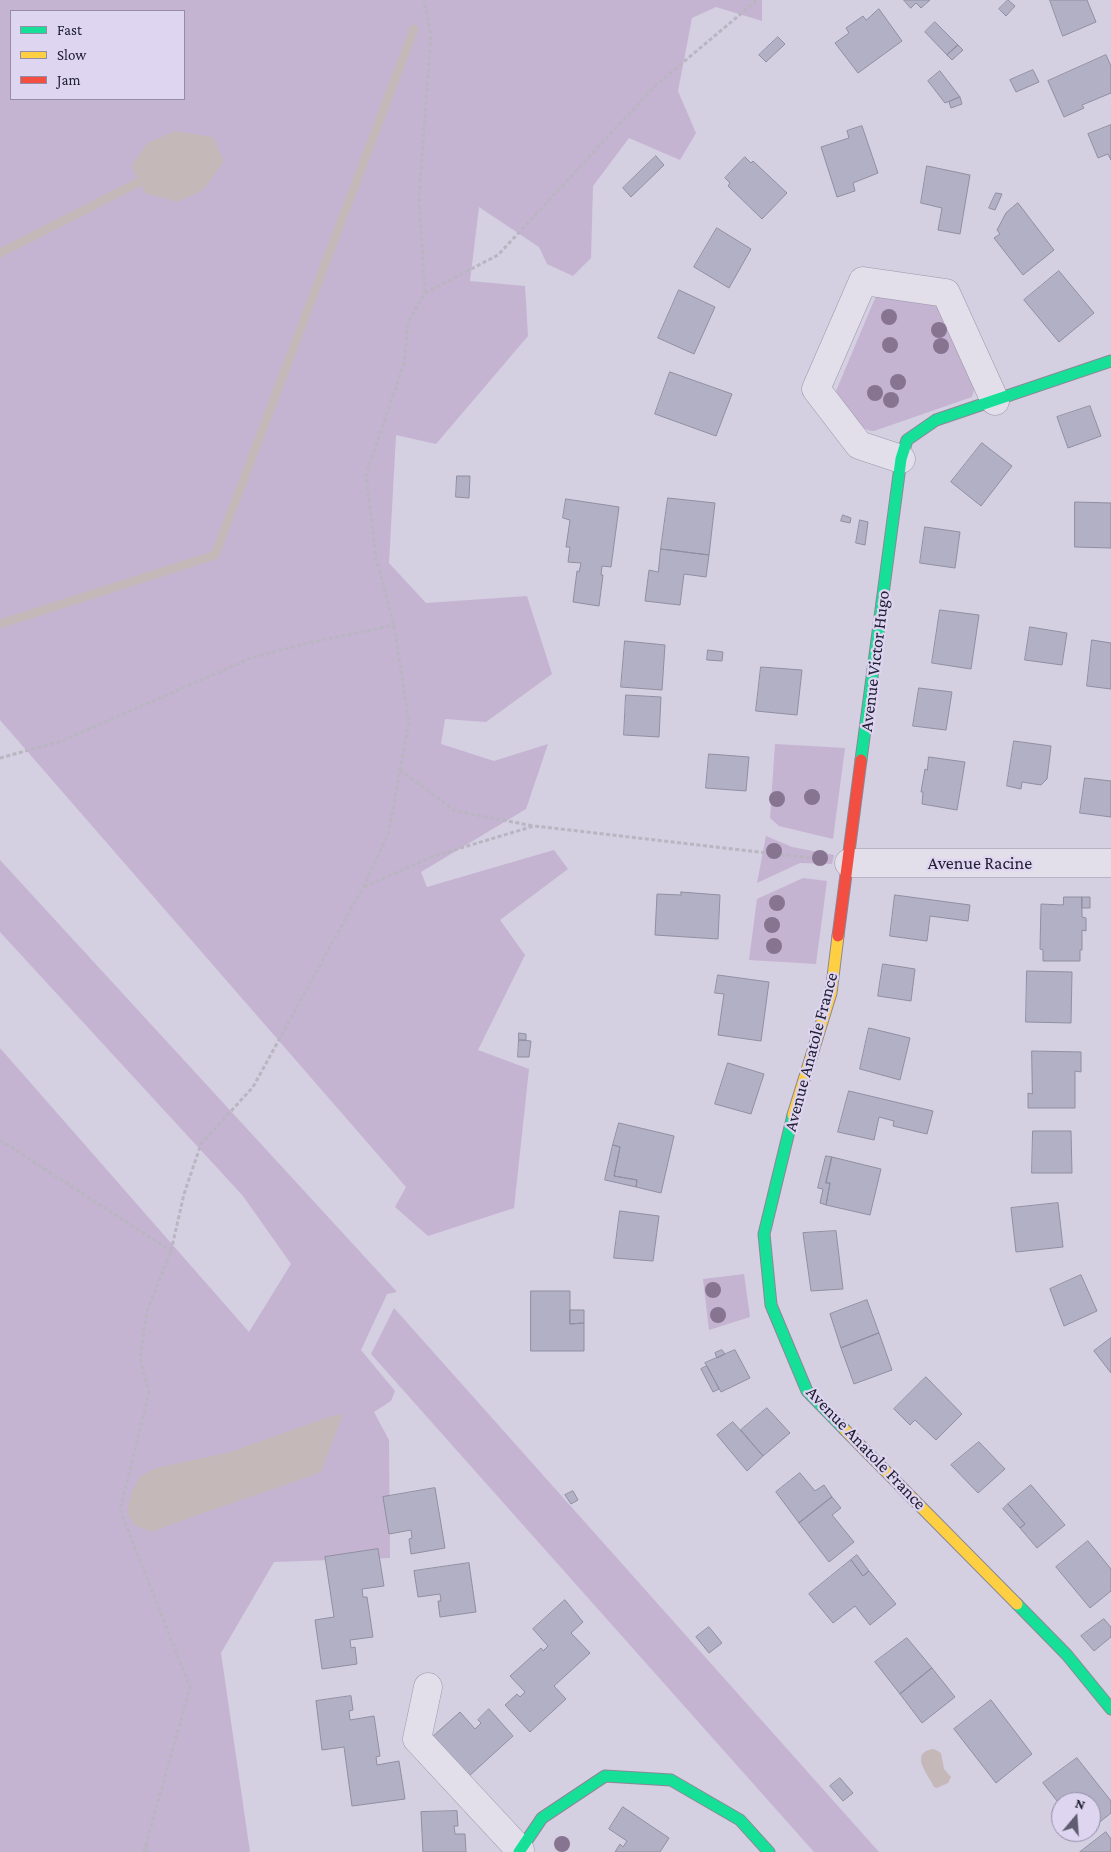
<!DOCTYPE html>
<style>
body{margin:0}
#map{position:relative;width:1111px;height:1852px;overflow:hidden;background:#d4cfe1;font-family:"Crimson Pro",serif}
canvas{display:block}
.legend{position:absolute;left:10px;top:10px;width:175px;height:90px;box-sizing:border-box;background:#ded6f1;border:1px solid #938da6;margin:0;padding:6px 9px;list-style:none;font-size:15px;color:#222035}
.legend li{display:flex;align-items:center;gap:10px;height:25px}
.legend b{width:25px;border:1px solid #938da6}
.north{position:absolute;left:1051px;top:1792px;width:50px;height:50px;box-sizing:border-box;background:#ded6f1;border:1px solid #938da6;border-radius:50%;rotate:18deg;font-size:14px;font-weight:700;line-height:20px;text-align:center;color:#222035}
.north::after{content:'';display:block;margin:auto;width:18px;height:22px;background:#605d71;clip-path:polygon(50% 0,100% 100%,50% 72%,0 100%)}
</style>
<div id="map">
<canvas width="1111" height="1852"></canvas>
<ul class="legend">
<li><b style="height:6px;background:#16e098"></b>Fast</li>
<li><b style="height:6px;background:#ffcf43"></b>Slow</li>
<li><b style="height:6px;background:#f24e42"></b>Jam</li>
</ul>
<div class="north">N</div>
</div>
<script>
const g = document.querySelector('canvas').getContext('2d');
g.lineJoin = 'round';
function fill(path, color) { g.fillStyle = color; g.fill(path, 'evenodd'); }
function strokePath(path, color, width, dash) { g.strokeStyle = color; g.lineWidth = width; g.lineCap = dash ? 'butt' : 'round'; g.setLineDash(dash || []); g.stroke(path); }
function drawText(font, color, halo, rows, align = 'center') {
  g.font = font + ' "Crimson Pro",serif'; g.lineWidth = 4.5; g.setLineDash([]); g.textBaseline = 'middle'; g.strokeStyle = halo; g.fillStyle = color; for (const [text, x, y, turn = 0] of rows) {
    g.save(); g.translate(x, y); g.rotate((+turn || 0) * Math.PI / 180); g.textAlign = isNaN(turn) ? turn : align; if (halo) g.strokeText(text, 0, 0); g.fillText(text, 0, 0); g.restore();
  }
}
fill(new Path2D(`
 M0,0H762V21L716,7L692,18L678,91L696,133L680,160L629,138L593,186L591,258L573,276L547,264L539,247L479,207L470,281L525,286L528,336L436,444L396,435L389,563L426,603L527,596L552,674L486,722L445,719L441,744L494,761L548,744L526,809L421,872L427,887L554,850L568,869L500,920L525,955L478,1050L529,1069L514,1208L428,1236L395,1207L406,1187L0,720ZM11,11H184V99H11Z
 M876,296L939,305L975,386L972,397L874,431C861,433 840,403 836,391Z
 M775,744L845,748L833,839L779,826L770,818Z
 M766,836L792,847L834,855L832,864L800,863L757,883Z
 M0,860L397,1292L387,1294L361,1350L395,1391L391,1401L374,1412L389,1440L390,1558L274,1562L221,1653L250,1852H0V1048L249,1332L291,1264L243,1196L0,932Z
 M803,878L827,881L816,964L749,960L757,899Z
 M744,1274L750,1317L709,1330L703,1279Z
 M394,1308L879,1852H814L371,1354Z`), '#c5b3d2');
fill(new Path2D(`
 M175,131L213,137L224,162L203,190L178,202L145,193L131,166L147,143Z
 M343,1414L321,1472C265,1493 208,1510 152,1532L134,1525L127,1512L131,1494L140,1476L156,1468L230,1452L331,1416Z
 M934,1749L941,1753L944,1769L951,1777L948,1783L937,1788L934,1787C930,1777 907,1752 934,1749Z`), '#c4b8b9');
strokePath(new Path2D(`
 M0,253L139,182
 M0,624L215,555L414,29`), '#c4b8b9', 9);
const building = new Path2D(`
 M904,0H930L921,8L916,3L911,8Z
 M1008,0L1015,6L1006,16L999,9Z
 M1050,0H1087L1096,22L1063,36Z
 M879,9L902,41L858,73L835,43L849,33L846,28L863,16L866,20Z
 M935,22L958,45L947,55L925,32Z
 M778,37L785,44L766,62L759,55Z
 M958,45L963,50L952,60L947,55Z
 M1106,55L1111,66V93L1082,105L1084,108L1064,117L1048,81Z
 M1033,70L1039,82L1016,92L1010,80Z
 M940,71L960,97L945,103L928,81Z
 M960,97L962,104L951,108L949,102Z
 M1111,125V160L1108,154L1098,158L1088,134Z
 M862,126L878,173L853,183L855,191L837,197L821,147L849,138L847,131Z
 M656,156L664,165L631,197L623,188Z
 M745,157L751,163L753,161L787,193L762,219L728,186L730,183L725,178Z
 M927,166L970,175L960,234L938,230L942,208L921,203Z
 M996,193L1002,194L995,210L989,208Z
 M1018,203L1054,250L1023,275L994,238L1000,234L997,230L1006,213Z
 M717,228L751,249L729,288L694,267Z
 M1059,271L1094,313L1059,342L1024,300Z
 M679,290L715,307L694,354L658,338Z
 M670,372L732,394L716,436L655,414Z
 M1090,406L1101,436L1068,448L1057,417Z
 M982,443L1012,466L981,506L951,482Z
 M457,476H470L469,498L456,497Z
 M668,498L715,503L709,555L661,549Z
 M566,499L619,507L611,567L602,566L601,575H603L599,606L573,602L577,571L579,572L581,563L568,562L570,547H566L570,520L563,518Z
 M1075,502L1111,503V548L1075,547Z
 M843,515L851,518L850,523L841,521Z
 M860,520L868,522L865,545L856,543Z
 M925,527L960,532L955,568L920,563Z
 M661,549L709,555L706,577L684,574L680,605L645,601L649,570L658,572Z
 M940,610L979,615L971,669L932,663Z
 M1030,627L1067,633L1062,665L1025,660Z
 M1092,640L1111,643V689L1087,686Z
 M625,641L665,645L662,690L621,687Z
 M708,650L723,652L722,661L707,660Z
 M761,667L802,670L797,715L756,711Z
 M919,688L952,692L946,730L913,726Z
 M626,695L661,697L659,737L624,735Z
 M1014,741L1051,746L1047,779L1041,785L1022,782L1021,789L1007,786Z
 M709,754L749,757L746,791L706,788Z
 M929,757L965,762L957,810L922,804L923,792H921L925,769L927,770Z
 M1085,778L1111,781V817L1080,813Z
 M681,892L720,895L718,939L655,935L657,894L681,895Z
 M895,895L970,905L968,921L930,916L927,941L890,936Z
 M1064,897H1082V917L1086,918V931L1082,930V950H1080V961H1043V950L1040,949L1041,904L1063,905Z
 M1082,897H1090V908H1082Z
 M883,964L915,969L911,1001L878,996Z
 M1027,971L1072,972L1071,1023L1026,1022Z
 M718,975L769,982L761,1041L718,1035L724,994L715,993Z
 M869,1028L910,1038L900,1080L860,1069Z
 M519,1033L526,1034V1040H519Z
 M519,1040L531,1041L529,1057H518Z
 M1032,1051L1081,1052V1072L1075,1071V1108H1028V1093L1032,1094Z
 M728,1063L764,1074L751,1114L715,1104Z
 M849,1091L933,1111L927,1134L893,1126L894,1121L879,1117L874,1140L838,1132Z
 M619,1123L674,1136L661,1193L636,1187L637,1180L614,1176L620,1147L613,1145Z
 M1033,1131H1071L1072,1173H1032Z
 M613,1145L620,1147L614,1176L637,1180L636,1187L605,1180Z
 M826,1156L832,1157L826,1183H830L826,1205L820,1203L823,1189L818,1188Z
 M832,1157L881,1169L870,1215L826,1205L830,1183H826Z
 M1058,1203L1063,1247L1016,1252L1011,1208Z
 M620,1211L659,1216L653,1261L614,1258Z
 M836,1231L843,1289L811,1291L803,1233Z
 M1081,1275L1097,1311L1064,1326L1050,1289Z
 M531,1291H570V1324L584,1323V1351H531Z
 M867,1300L879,1333L841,1348L830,1314Z
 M570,1310H584V1323L570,1324Z
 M879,1333L892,1370L854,1384L841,1348Z
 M1111,1338V1373L1094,1351Z
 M722,1350L725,1354L717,1358L715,1353Z
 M735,1350L750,1378L721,1392L705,1363Z
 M707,1366L719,1389L713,1392L701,1369Z
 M926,1377L962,1414L936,1440L915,1420L910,1425L894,1409Z
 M767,1408L790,1433L763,1456L741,1430Z
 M733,1422L763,1456L747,1471L717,1435Z
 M979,1442L1005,1469L978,1493L951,1465Z
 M800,1473L815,1491L824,1485L832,1497L799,1523L776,1492Z
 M1031,1485L1065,1525L1037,1548L1020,1528L1025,1524L1008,1504Z
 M435,1488L445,1548L411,1554L409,1539L412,1538L411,1530L389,1534L383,1497Z
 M573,1491L578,1500L571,1504L565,1495Z
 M832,1497L841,1508L832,1515L854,1542L829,1562L799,1523Z
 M1008,1504L1025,1524L1020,1528L1003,1509Z
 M1088,1541L1111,1569V1591L1090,1608L1056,1567Z
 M378,1549L384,1586L362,1589L363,1597H367L373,1637L350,1640L351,1648L355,1647L357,1664L322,1669L315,1620L334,1617L325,1557Z
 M857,1555L869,1571L863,1576L851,1560Z
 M851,1560L863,1576L869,1571L896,1604L870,1625L855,1606L833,1623L809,1594Z
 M469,1563L476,1612L440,1617L438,1601H441L440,1594L418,1597L414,1571Z
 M565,1600L583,1622L571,1633L590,1653L554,1686L566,1699L530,1732L505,1705L517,1694L520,1697L525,1692L510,1676L541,1648L543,1651L548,1646L533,1629Z
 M1104,1619L1111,1627V1637L1094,1651L1081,1636Z
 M709,1627L722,1643L709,1653L696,1637Z
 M907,1638L932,1668L900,1694L875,1662Z
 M932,1668L955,1697L922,1723L900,1694Z
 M351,1696L353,1710L349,1711L350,1720L374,1716L380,1756L376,1757L377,1765L399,1761L405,1799L352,1806L344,1747L322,1750L316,1701Z
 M991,1700L1032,1754L996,1783L954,1729Z
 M489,1709L513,1736L468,1777L432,1737L460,1712L475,1729L481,1723L478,1720Z
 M1077,1758L1111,1801V1813L1091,1829V1802H1061V1806L1043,1783Z
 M840,1778L853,1793L843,1801L830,1786Z
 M623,1807L669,1838L660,1852H615L620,1844L623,1847L627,1841L609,1829Z
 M457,1811L458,1826H454L455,1834H465L466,1852H423L421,1812Z
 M1106,1832L1111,1839V1852H1080Z`);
fill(building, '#b2b0c5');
strokePath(building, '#908fa1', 1);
const street = new Path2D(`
 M901,459L859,445L816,389L863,281L946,293L995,401
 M849,863H1111
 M428,1687L417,1739L520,1850`);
const fast = new Path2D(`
 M861,760L901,459L907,440L936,420L1111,361
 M793,1115L764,1234L771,1305L807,1391L845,1430
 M1017,1604L1067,1655L1111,1709
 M519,1852L542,1818L605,1776L671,1780L740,1820L769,1852`);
const slow = new Path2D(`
 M793,1115L831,993L838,936
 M845,1430L1017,1604`);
const jam = new Path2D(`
 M838,936L861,760`);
strokePath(street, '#9a97a7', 29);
strokePath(fast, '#8a8897', 13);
strokePath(slow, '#8a8897', 13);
strokePath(jam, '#8a8897', 13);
strokePath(new Path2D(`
 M425,293L498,255L656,85L755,2V0
 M0,758L62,741L251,658L304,644L394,625
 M400,770L455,811L534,826
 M364,887L431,857L534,826L820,859
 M0,1140L171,1251
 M146,1844L148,1852
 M144,1852L190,1687L120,1510L149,1393L140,1358L147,1311L171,1251L184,1194L201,1144L253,1087L363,887L388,835L409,722L394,625L376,558L366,475L404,363L408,322L425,293L419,197L431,34L424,0`), '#b9b6c2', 3, [4, 2.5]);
strokePath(street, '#e2dfea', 28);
strokePath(fast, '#16e098', 11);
strokePath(slow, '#ffcf43', 11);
strokePath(jam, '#f24e42', 11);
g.fillStyle = '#877491';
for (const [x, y] of [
 [889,317],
 [939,330],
 [890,345],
 [941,346],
 [898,382],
 [875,393],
 [891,400],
 [812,797],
 [777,799],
 [774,851],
 [820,858],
 [777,903],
 [772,925],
 [774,946],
 [713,1290],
 [718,1315],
 [562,1844]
]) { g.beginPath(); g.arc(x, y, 8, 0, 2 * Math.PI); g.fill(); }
drawText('18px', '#222035', '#ded6f1', [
 ["Avenue Victor Hugo",875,661,-83],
 ["Avenue Racine",980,863],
 ["Avenue Anatole France",811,1052,-75],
 ["Avenue Anatole France",866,1448,46]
]);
</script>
